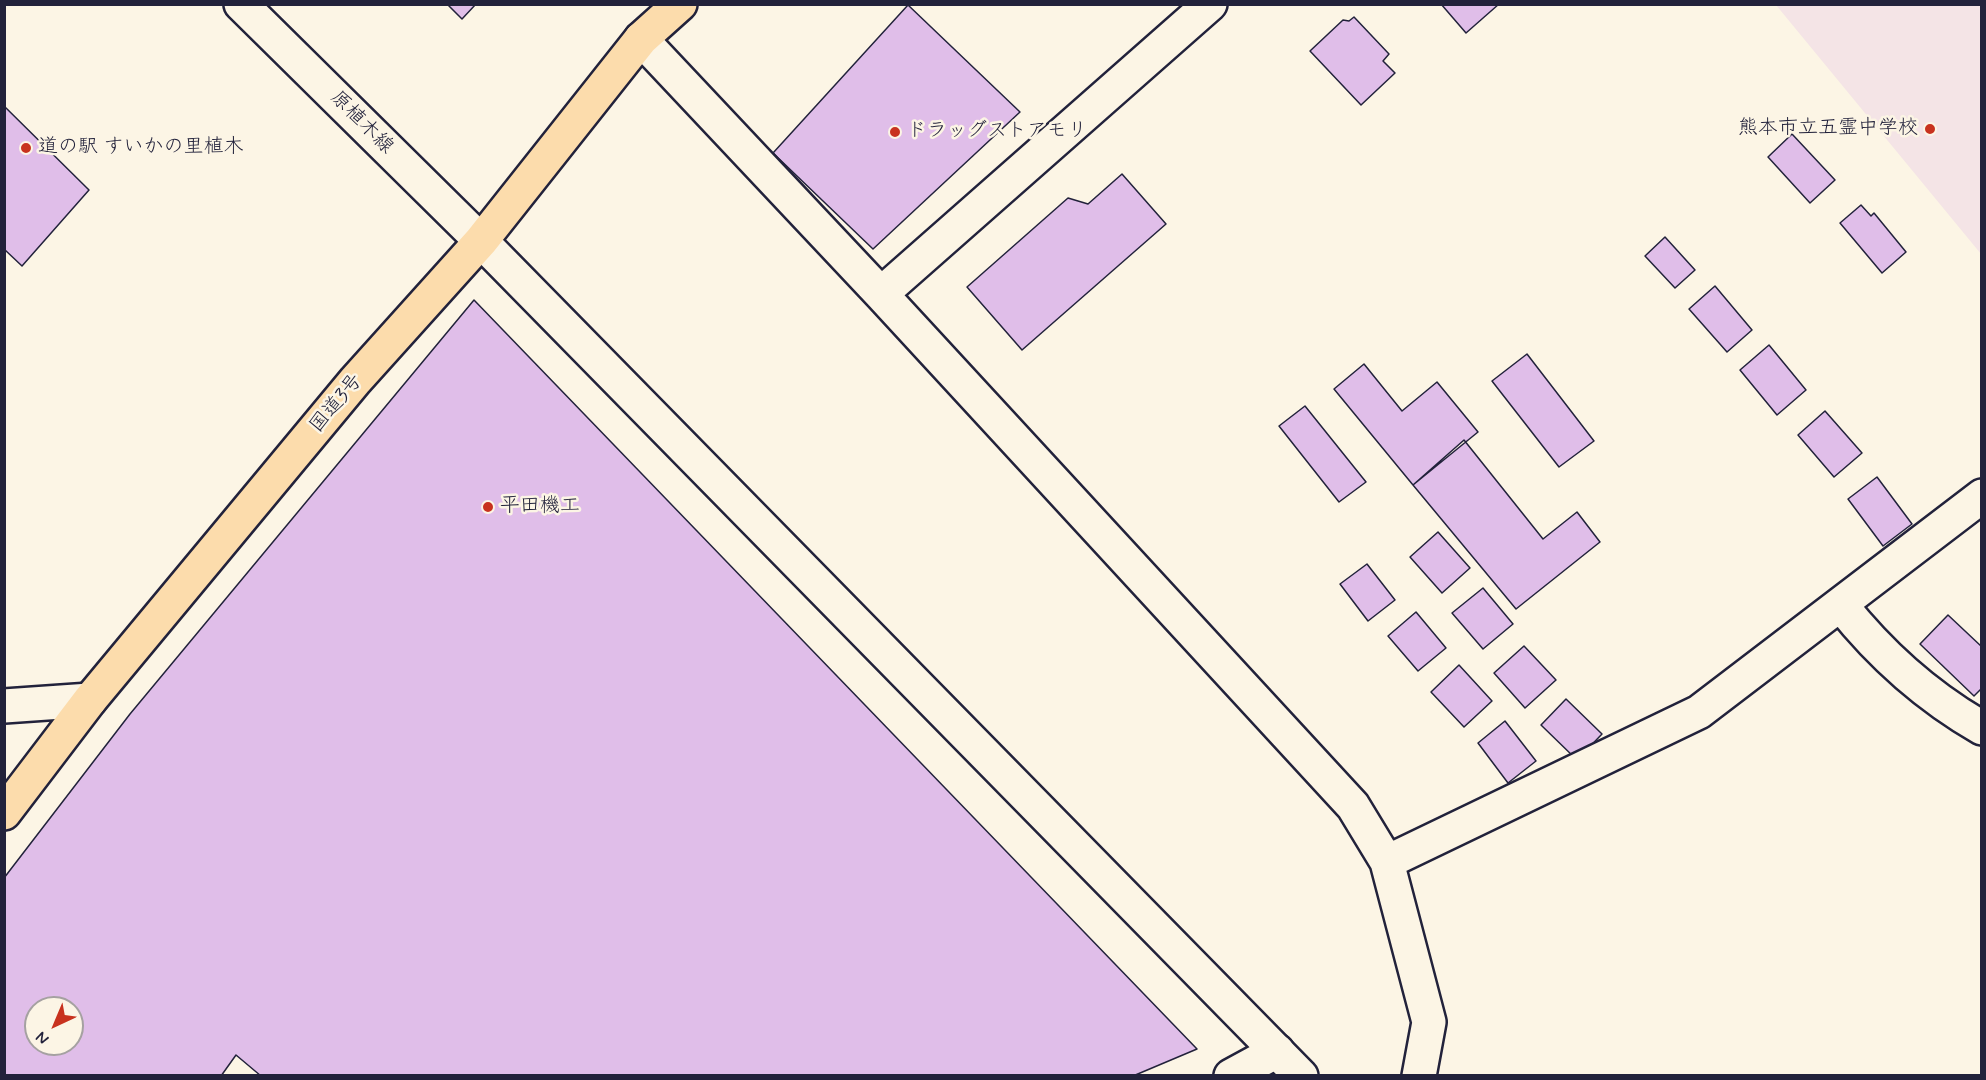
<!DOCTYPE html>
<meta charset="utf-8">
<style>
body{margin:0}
#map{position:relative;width:1986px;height:1080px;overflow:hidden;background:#fcf5e5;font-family:Mynerve,sans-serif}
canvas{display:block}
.frame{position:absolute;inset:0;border:6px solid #22223b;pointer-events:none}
.north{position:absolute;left:24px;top:996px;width:60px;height:60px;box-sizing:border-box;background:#fcf5e5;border:2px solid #a5a1a1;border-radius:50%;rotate:224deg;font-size:16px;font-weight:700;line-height:24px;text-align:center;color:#22223b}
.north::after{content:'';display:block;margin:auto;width:21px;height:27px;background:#c8321e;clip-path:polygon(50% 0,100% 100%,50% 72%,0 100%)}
</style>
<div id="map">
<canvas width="1986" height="1080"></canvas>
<div class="frame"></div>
<div class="north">N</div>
</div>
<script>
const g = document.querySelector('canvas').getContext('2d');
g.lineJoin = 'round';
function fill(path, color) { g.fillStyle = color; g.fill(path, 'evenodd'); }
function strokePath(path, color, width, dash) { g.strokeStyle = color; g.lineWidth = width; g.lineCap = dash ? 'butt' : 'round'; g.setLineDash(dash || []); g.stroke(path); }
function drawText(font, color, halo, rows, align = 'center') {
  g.font = font + ' Mynerve,"Klee One",sans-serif'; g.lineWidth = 5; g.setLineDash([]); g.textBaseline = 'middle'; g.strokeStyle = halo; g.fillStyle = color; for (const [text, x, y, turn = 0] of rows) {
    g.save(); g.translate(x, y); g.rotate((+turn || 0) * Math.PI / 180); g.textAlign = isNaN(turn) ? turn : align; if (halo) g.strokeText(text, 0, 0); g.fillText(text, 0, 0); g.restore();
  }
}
fill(new Path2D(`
 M1776,5H1981V254Z`), '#f4e4e6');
const building = new Path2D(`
 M447,4H476L462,19Z
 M1441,4H1499L1466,33Z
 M908,5L1020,112L873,249L773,153Z
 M1354,17L1389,54L1383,61L1395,73L1361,105L1310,51L1343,20L1349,21Z
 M4,106L89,190L22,266L4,249Z
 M1792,134L1835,180L1810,203L1768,157Z
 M1122,174L1166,224L1022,350L967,287L1068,198L1088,204Z
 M1861,205L1871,216L1874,213L1906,252L1882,273L1840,223Z
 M1665,237L1695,270L1675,288L1645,256Z
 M1715,286L1752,330L1727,352L1689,309Z
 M474,300L1197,1049L1133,1076H4V878L130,714ZM36,1008H72V1044H36Z
 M1769,345L1806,390L1777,415L1740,370Z
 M1527,354L1594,441L1559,467L1492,381Z
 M1364,364L1402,411L1437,382L1478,432L1413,485L1334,389Z
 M1305,406L1366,482L1339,502L1279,426Z
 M1825,411L1862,453L1834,477L1798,435Z
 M1464,440L1543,539L1577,512L1600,542L1516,609L1413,485Z
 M1877,477L1912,524L1883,546L1848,499Z
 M1438,532L1470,568L1442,593L1410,557Z
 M1367,564L1395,600L1368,621L1340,584Z
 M1483,588L1513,624L1483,649L1452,613Z
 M1416,612L1446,648L1418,671L1388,636Z
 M1948,615L1982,647V688L1974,696L1920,644Z
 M1524,646L1556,680L1525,708L1494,673Z
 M1459,665L1492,701L1464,727L1431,692Z
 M1566,699L1602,734L1577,760L1541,725Z
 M1505,721L1536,761L1508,783L1478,743Z
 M236,1055L261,1076H221Z`);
fill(building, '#e0bee9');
strokePath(building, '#22223b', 1.5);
const minor = new Path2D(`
 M641,39L881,294L1353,806L1387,862L1429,1022L1419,1076
 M881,294L1210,4
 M1841,605C1879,653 1928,697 1982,728
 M4,706L90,700
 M1387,862L1699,712L1982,496
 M1231,1076L1277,1051`);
const tertiary = new Path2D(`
 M481,241L1301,1076`);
const secondary = new Path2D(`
 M241,4L481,241`);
const trunk = new Path2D(`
 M4,813L90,700L355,381L481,241L641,39L680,4`);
strokePath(minor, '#22223b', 38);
strokePath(tertiary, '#22223b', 38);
strokePath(secondary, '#22223b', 38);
strokePath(trunk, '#22223b', 38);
strokePath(minor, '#fcf5e5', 33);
strokePath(tertiary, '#fcf5e5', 33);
strokePath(secondary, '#fcf5e5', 33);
strokePath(trunk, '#fcdcac', 33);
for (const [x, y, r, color] of [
 [1930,129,6,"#c8321e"],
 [895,132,6,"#c8321e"],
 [26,148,6,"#c8321e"],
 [488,507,6,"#c8321e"]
]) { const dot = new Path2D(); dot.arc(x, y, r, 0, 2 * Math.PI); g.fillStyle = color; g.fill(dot); strokePath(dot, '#fcf5e5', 2); }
drawText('20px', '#22223b', '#fcf5e5', [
 ["原植木線",361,123,45],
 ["国道3号",337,404,-50]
]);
drawText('20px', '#22223b', '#fcf5e5', [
 ["熊本市立五霊中学校",1918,129,"right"],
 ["ドラッグストアモリ",907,132],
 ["道の駅 すいかの里植木",38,148],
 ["平田機工",500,507]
], 'left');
</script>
